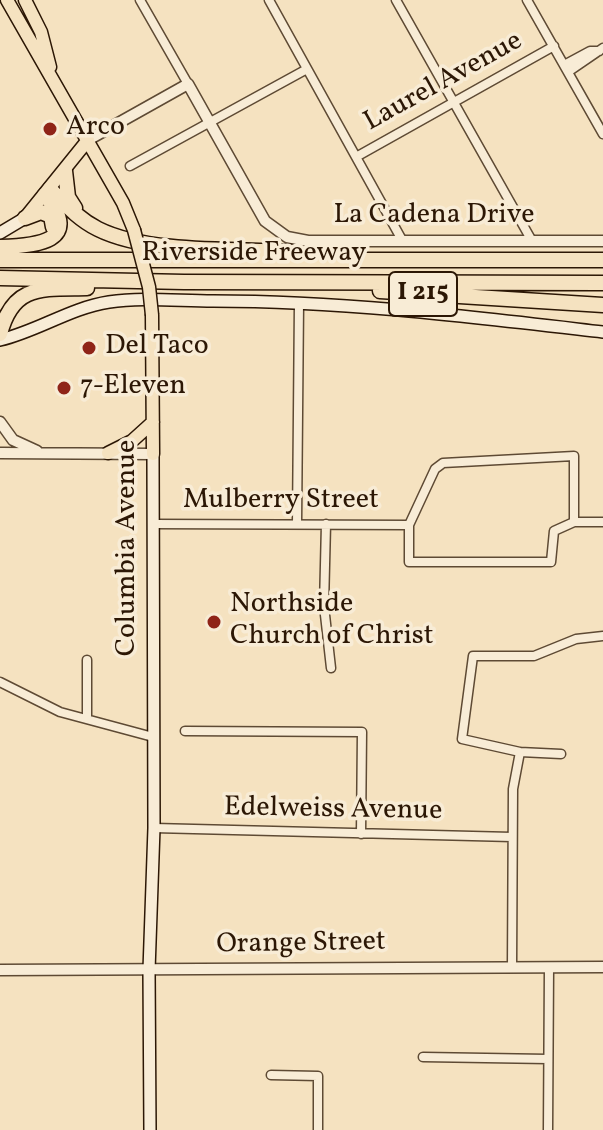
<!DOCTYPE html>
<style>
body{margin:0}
canvas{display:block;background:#f5e2c0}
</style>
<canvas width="603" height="1130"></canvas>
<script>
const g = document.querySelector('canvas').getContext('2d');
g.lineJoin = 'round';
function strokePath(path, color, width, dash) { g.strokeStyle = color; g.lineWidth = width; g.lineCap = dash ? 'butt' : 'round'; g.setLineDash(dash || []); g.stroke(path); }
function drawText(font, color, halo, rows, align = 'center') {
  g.font = font + ' Vollkorn,serif'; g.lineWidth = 7; g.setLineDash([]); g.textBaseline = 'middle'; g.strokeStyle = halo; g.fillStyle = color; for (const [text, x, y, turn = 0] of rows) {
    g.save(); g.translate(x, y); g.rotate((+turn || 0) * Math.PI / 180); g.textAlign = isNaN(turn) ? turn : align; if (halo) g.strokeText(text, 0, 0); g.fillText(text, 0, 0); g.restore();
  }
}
const minor = new Path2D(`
 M140,0L188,84
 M269,0L402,240
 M396,0L532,241
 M527,0L603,134
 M564,65L590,51H599
 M568,72L603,48
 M356,157L554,46
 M130,166L307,69
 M574,522V456L443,463L435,469L409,525V562H551L554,531L574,522H603
 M297,523L299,303
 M153,524L409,525
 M326,524L324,606L331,668
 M0,682L60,712L153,737
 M87,719V660
 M185,731L362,732L361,834
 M561,754L520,752L462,739L473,656H534L576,639L603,636
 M154,828L512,837
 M512,967L513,789L520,752
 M423,1057L548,1059
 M271,1075L318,1076V1130
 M548,1130L549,968`);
const tertiary = new Path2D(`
 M88,140L188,84L265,221L287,237L308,241H603
 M0,422L13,440L37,451
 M0,453L153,454
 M0,970L603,967`);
const secondary = new Path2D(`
 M0,233L25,218
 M0,340C38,331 70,308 109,302C142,297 179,301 213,301C344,301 473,317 603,332
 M150,1130L149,970L154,828L153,454`);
const primary = new Path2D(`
 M7,0L123,203L134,230
 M25,0L41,32L50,67
 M25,218L88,140
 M152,315L153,454
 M108,453L132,441L153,422`);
const motorway = new Path2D(`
 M65,171L68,197L75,208
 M50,189C65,204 78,219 98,229C148,254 237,249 294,252
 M25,218L41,212L51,216L53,227
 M0,247C36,246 84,242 45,195
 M0,260H603
 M0,278L184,282L603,283
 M380,291L603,305
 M0,334C13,284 42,289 87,288`);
strokePath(minor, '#5e4a34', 11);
strokePath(tertiary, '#5e4a34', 13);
strokePath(secondary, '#2c1705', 14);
strokePath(primary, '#2c1705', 15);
strokePath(motorway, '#2c1705', 17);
strokePath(minor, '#f8ecd6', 8);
strokePath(tertiary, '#f8ecd6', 10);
strokePath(secondary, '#f8ecd6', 11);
strokePath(primary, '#f5e2c0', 12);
strokePath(motorway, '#f5e2c0', 14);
const primaryBridge = new Path2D(`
 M134,230L149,287L152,315`);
strokePath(primaryBridge, '#2c1705', 15, []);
strokePath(primaryBridge, '#f5e2c0', 12);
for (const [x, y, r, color] of [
 [50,129,8,"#8f2418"],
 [89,348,8,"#8f2418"],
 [64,388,8,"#8f2418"],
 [214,622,8,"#8f2418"]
]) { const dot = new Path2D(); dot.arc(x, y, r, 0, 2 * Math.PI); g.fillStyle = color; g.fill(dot); strokePath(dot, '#f8ecd6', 3); }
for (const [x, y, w] of [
 [423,294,68]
]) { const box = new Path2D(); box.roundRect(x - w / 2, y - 22, w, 44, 6); g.fillStyle = '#f8ecd6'; g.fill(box); strokePath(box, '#2c1705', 2); }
drawText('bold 26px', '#2c1705', null, [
 ["I 215",423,294]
]);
drawText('28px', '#2c1705', '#f8ecd6', [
 ["Laurel Avenue",444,83,-29],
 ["La Cadena Drive",434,217],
 ["Riverside Freeway",254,255],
 ["Mulberry Street",281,502],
 ["Columbia Avenue",129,548,-90],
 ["Edelweiss Avenue",333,811,1],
 ["Orange Street",301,945,-1]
]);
drawText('28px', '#2c1705', '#f8ecd6', [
 ["Arco",66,129],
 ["Del Taco",105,348],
 ["7-Eleven",80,388],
 ["Northside",230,606],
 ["Church of Christ",230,638]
], 'left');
</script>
